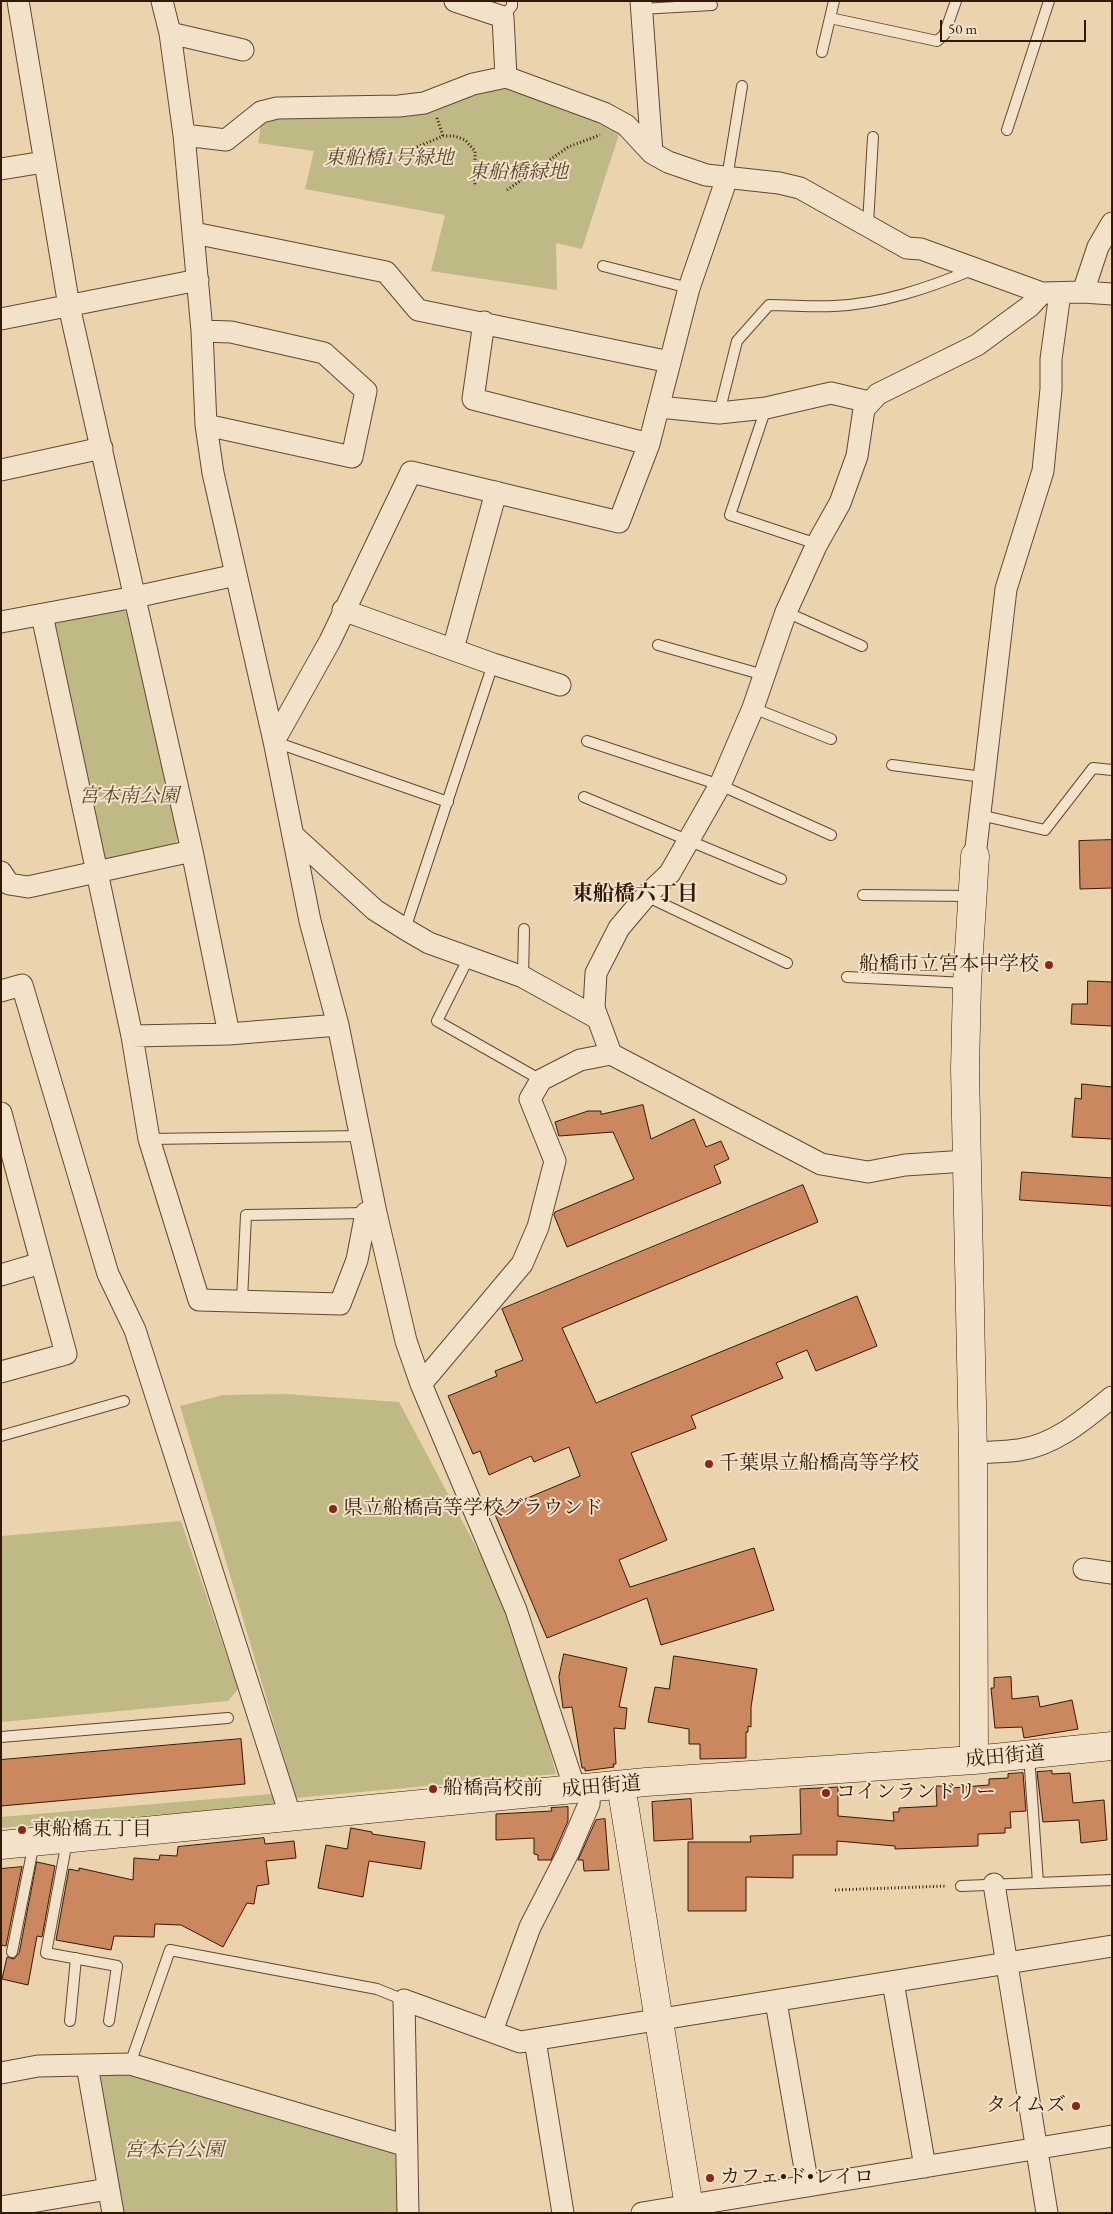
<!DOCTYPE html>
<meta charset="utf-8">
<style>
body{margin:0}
#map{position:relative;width:1113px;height:2214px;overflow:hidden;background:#ebd3ae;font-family:"EB Garamond",serif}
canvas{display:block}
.frame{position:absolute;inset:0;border:2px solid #331a08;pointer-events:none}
.scale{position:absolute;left:940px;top:20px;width:146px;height:22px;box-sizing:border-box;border:2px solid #331a08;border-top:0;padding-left:6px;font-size:15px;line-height:18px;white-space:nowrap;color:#331a08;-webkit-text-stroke:4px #f2e2ca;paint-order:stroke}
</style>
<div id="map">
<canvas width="1113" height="2214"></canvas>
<div class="frame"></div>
<div class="scale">50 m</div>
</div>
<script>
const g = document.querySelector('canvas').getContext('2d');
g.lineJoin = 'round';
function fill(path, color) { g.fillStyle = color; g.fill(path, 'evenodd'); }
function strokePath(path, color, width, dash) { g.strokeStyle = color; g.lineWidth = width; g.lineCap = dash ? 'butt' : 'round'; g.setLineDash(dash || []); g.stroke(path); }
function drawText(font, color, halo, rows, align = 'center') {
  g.font = font + ' "EB Garamond","Noto Serif JP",serif'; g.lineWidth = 4; g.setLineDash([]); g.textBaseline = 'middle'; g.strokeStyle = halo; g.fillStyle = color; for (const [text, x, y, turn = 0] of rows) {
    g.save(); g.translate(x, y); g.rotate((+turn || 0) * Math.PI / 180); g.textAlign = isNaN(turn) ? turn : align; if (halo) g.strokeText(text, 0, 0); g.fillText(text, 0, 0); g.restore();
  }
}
fill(new Path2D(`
 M504,84L621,128L582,249L556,243L557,290L431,271L445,215L305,189L314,151L258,143L262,118Z
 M121,609L129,613L178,838L174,846L106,862L99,855L53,628L57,621Z
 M286,1394L399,1402L510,1611L526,1660L556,1774L296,1798L180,1406L223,1395Z
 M181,1521L238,1689L228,1701L1,1722V1536Z
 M272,1794L275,1805L1,1828V1817Z
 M126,2073L393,2149L398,2158L400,2213H121L97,2080L104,2074Z`), '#bfba85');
const building = new Path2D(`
 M1112,840V888L1080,889L1079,841Z
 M1088,981L1112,982V1026L1071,1024L1072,1004H1087Z
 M1082,1084L1112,1087V1139L1072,1137L1075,1098L1081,1099Z
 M643,1105L651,1139L694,1119L706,1147L721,1141L729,1159L714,1166L721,1183L567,1247L554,1215L555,1212L634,1179L613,1132L559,1136L555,1122L588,1111H601V1114Z
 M1022,1172L1112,1178V1206L1020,1200Z
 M803,1185L818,1222L562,1328L596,1403L857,1296L877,1346L816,1371L807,1350L776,1363L783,1378L691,1416L696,1428L631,1453L667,1540L619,1560L630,1587L754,1548L774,1610L661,1645L647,1598L547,1638L494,1512L580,1476L569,1447L534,1462L531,1456L489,1475L480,1451L473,1454L448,1396L497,1376L495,1371L523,1360L502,1309Z
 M564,1654L627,1668L619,1707L627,1708L625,1729L614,1728L616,1764H613L614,1767L585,1771V1768H582L572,1707L563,1708L559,1677Z
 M674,1656L757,1669L751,1707V1727L748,1726V1732H746V1758L700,1759V1744H689V1729L648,1722L655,1687L669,1689Z
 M1011,1677L1012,1699L1038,1696L1040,1707L1072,1700L1078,1729L1024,1738L1022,1727L995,1728L991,1688H994V1678Z
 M241,1739L245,1784L1,1806V1760Z
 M1052,1771V1774L1070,1773L1073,1803L1104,1800L1107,1840L1081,1843L1079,1820L1043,1822L1037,1772Z
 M1023,1773L1026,1811L1010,1812L1011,1828H1005V1833L978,1834V1846L895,1849V1846L837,1841V1855H793V1878L746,1877V1911H688V1842H751L750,1836L801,1834L800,1789L838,1787V1816L894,1821L893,1812H899V1808L937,1806L936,1786H951V1788L989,1785V1779L1008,1778V1774Z
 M691,1799L693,1839L654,1841L652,1802Z
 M568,1807V1821L551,1860H538V1855L534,1854V1838L496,1840V1814L552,1811L551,1808Z
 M605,1819L609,1870L584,1871L583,1860H578L596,1820Z
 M351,1828L372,1832V1834L425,1842L421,1869L369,1861L363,1897L318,1888L326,1845L347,1849Z
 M264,1838L265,1844L294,1841L296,1858L266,1861L269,1884L257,1886L254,1904L247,1903L223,1947L181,1925L155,1924L154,1937L114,1936L111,1950L56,1940L69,1869L79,1871V1868L133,1880L134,1858L159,1860L160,1855L177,1856L178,1847Z
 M37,1862L55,1866L42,1937L37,1936L28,1985L2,1979L7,1957L14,1959L19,1953Z
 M22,1867L6,1946L1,1945V1869Z`);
fill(building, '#cb875d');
strokePath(building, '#331a08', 1);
const lane = new Path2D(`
 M641,9L712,5
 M503,17L512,6V1
 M830,18L937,41L944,35L956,1
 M822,52L834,1
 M1007,130L1049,1
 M727,178L742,86
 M868,224L873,137
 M603,266L689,288
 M766,408L730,515L817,544
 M719,413L737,341L769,305C790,305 813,307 834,306C882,304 928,288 972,270
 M786,612L862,646
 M658,645L764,675
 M753,708L831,739
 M587,741L720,785L831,835
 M275,742L448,802
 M892,765L983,777
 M584,797L781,879
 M980,815L1045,830L1093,768L1112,770
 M863,895L972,896
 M646,896L787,963
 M405,929L493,664
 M468,959L437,1021L541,1080
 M523,977L524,929
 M847,977L966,983
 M149,1139L362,1136
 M242,1300L246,1215L366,1213
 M1,1436L124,1401
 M1,1737L228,1718
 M1029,1755L1038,1883
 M67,1841L46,1953L117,1966L109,2021
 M961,1886L1112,1880
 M12,1952L34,1843
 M70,2021L76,1958
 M130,2064L170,1950L377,1989L404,2000`);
const street = new Path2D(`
 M18,1L69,306L192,851L229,1034
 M162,1L170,33L184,135L202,331L206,425L213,473L274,741L310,921L338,1025L376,1213L406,1341L421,1384L516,1610L575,1789
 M455,1L503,17L506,77
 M641,1L652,153
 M170,33L243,50
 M184,135L226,140L261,112L277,108L399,106L424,103L473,84L506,77L604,113L626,125L652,153L668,162L706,175L779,183L800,188L907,248L921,249L1042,293L1083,292L1112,294
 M1,169L44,162
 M194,233L386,272L418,310L670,362
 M1083,292L1098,247L1112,223
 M1,319L198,280
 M484,322L473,399L649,444
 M202,331L231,332L324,353L366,391L352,457L206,425
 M659,407L719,413L766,408L831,393L869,402
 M1,470L102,448
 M343,610L493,664L560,685
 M42,615L132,1036L149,1139L199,1300L340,1304L357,1260L366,1213H376
 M1,622L135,597L236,575
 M453,649L496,492
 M274,741L330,641L411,472L619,522L649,444L689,288L727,178
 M294,836L375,910L405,929L429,943L523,977L597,1018
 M975,856L1006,589L1043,471L1051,389V359L1060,293
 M1,872L9,884L28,887L192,851
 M1,991L22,985L108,1274L135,1330L291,1818
 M132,1036L229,1034L338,1025
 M1,1113L66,1354L1,1372
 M966,1161L905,1165L868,1172L821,1164L611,1054L594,1008L596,973L619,928L646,896L670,873L720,785L753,708L786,612L817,544L840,503L857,456L864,409L878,394L977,345L1030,306L1042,293
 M1,1275L41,1263
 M421,1384L522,1264L538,1227L555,1161L530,1099L541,1080L580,1060L611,1054
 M973,1453C988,1452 1004,1452 1019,1450C1055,1445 1085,1419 1112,1397
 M1084,1569L1112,1573
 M994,1884L1047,2213
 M893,1982L925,2167
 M776,2002L808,2186
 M492,2031L530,1927L568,1853L589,1804L590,1788
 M535,2040L563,2213
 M87,2065L113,2213
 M1,2073L38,2066L130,2064L407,2146
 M1,2207L108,2189
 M408,2213L404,2000L520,2042L1112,1946
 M642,2213L1112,2136`);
const secondary = new Path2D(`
 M974,1760L973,1453L965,1069L967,983L975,856
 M621,1785L690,2213
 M1,1845L646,1782L974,1760L1112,1746`);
strokePath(lane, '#614832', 12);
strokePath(street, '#614832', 23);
strokePath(secondary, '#331a08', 29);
strokePath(new Path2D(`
 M437,118L443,136
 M417,147L443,136H455L465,140L475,151V185
 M507,190L568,147L600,135
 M835,1890L947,1886`), '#331a08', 3, [1, 2.5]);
strokePath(lane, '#f2e2ca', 10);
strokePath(street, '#f2e2ca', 21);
strokePath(secondary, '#f2e2ca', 28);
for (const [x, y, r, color] of [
 [1049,965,5,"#8f2418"],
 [709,1464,5,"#8f2418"],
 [333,1509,5,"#8f2418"],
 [433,1789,5,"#8f2418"],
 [826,1793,5,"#8f2418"],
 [22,1830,5,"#8f2418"],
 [1076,2106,5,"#8f2418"],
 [710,2178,5,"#8f2418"]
]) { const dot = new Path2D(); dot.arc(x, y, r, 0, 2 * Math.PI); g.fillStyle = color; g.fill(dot); strokePath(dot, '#f2e2ca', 2); }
drawText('italic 20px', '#5d4a2e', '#f2e2ca', [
 ["東船橋1号緑地",389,159],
 ["東船橋緑地",518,173],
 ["宮本南公園",129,797],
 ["宮本台公園",174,2151]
]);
drawText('20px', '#331a08', '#f2e2ca', [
 ["船橋市立宮本中学校",1039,965,"right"],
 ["千葉県立船橋高等学校",719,1464],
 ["県立船橋高等学校グラウンド",343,1509],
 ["船橋高校前",443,1789],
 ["コインランドリー",836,1793],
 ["東船橋五丁目",32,1830],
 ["タイムズ",1066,2106,"right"],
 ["カフェ•ド•レイロ",720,2178]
], 'left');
drawText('20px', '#331a08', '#f2e2ca', [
 ["成田街道",1005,1757,-5],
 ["成田街道",601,1787,-5]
]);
drawText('bold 21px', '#331a08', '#f2e2ca', [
 ["東船橋六丁目",635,894]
]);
</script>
